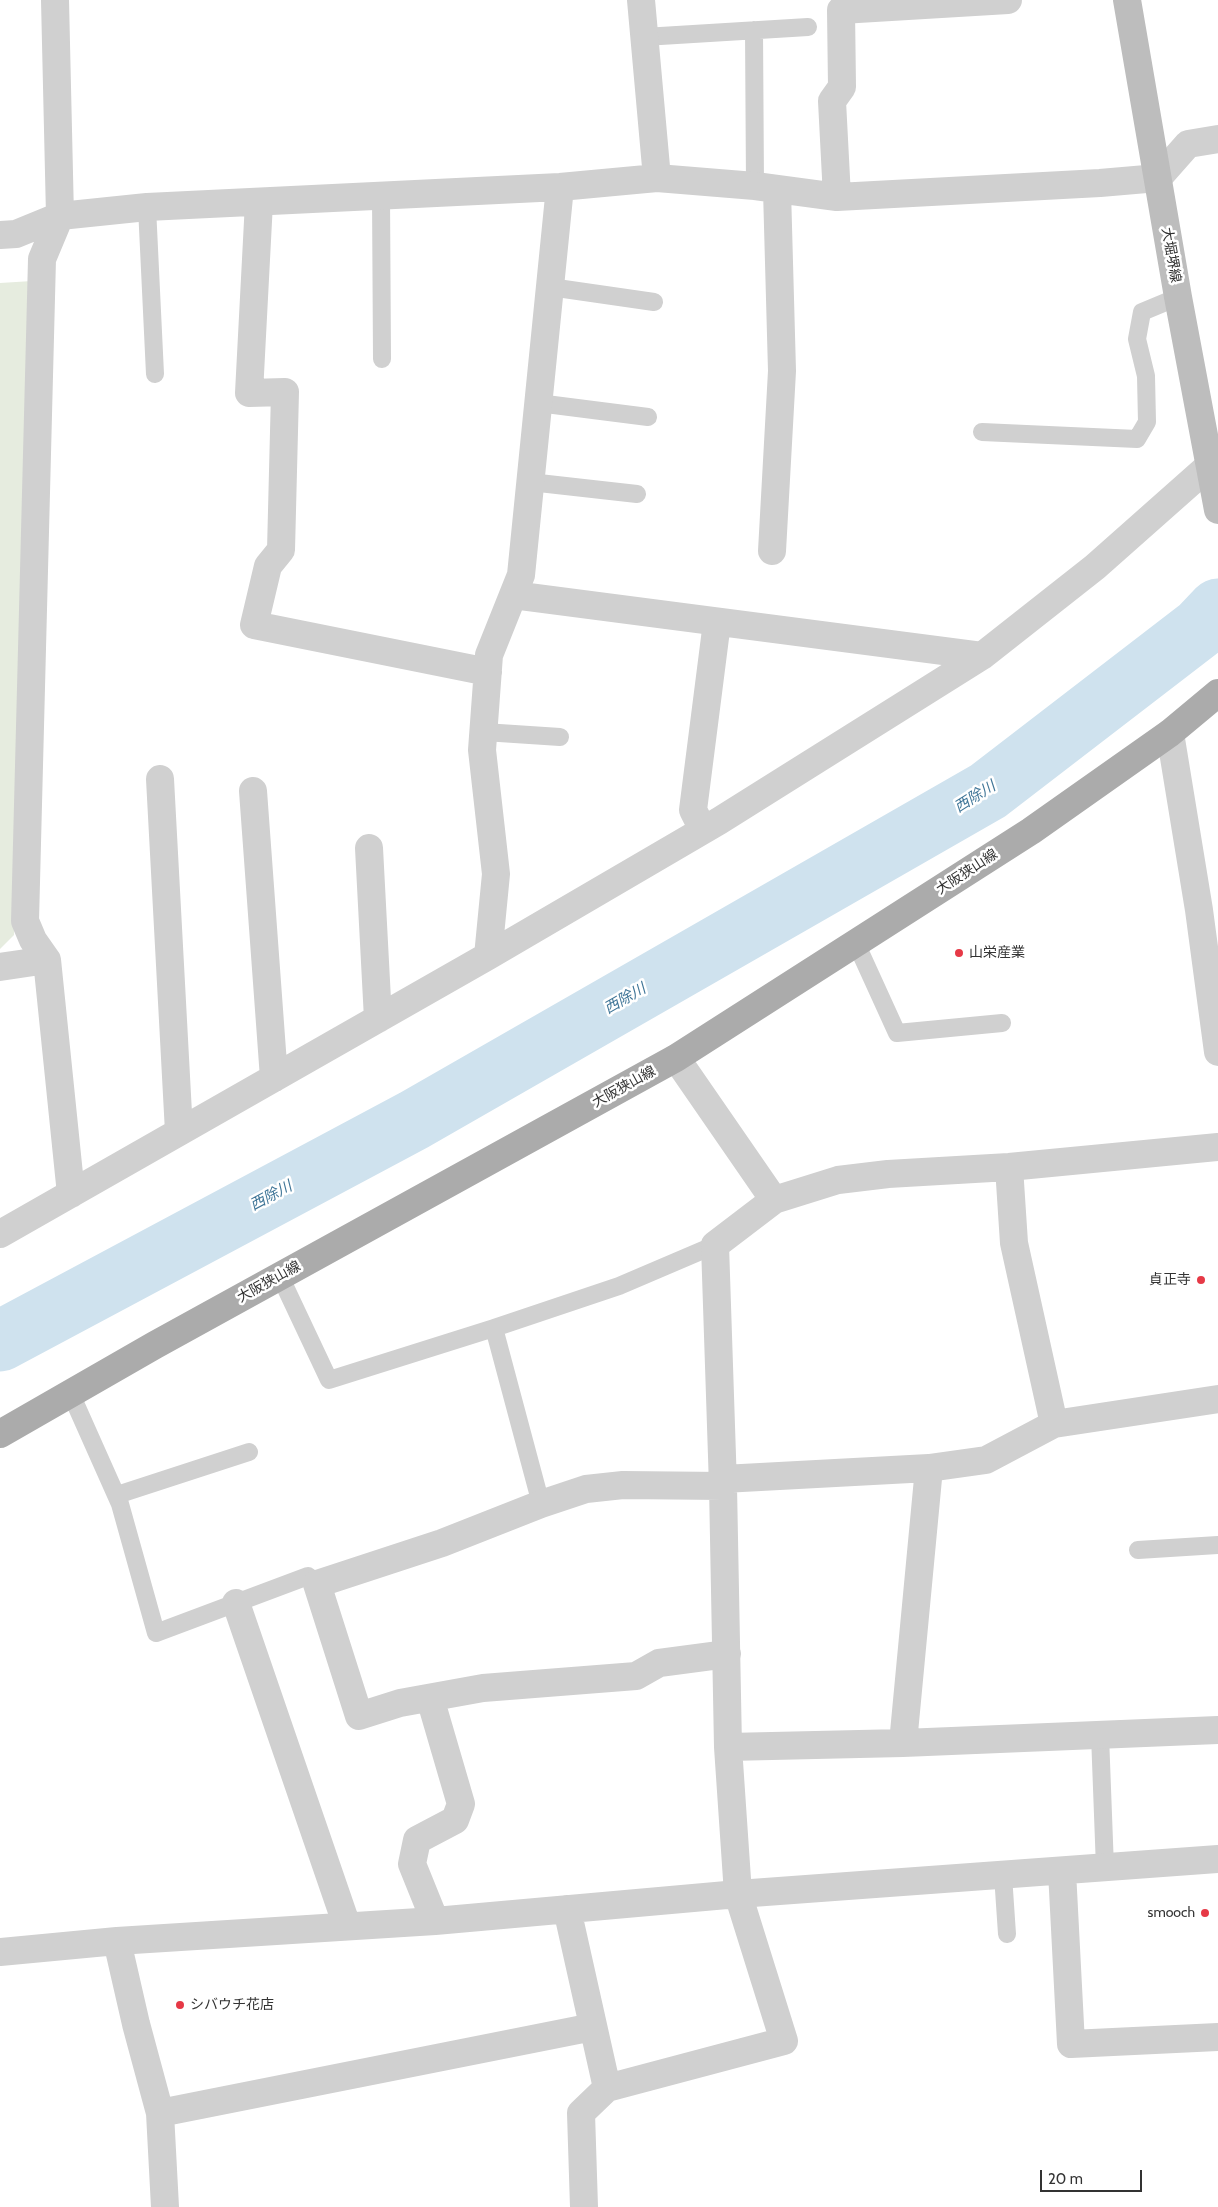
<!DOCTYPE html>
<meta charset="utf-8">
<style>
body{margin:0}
#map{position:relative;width:1218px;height:2207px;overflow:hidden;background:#fff;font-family:Cabin,sans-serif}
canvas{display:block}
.scale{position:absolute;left:1040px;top:2170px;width:102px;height:22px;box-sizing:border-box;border:2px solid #333;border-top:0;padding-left:6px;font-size:15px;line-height:18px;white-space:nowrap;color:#333;-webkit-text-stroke:4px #fff;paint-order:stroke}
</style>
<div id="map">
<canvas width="1218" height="2207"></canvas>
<div class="scale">20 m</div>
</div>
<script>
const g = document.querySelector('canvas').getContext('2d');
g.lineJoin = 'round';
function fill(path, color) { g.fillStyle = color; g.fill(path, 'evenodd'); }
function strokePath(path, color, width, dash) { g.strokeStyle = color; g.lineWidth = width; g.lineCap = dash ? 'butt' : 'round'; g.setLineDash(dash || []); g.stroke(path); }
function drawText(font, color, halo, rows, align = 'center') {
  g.font = font + ' Cabin,"Noto Sans JP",sans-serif'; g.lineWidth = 5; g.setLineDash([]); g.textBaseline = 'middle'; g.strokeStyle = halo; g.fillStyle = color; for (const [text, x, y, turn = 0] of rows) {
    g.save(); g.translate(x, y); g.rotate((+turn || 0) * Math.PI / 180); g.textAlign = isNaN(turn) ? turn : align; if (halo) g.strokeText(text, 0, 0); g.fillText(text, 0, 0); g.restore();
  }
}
fill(new Path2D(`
 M32,281L14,935L0,949V283Z`), '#e6ecdf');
strokePath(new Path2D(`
 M0,1341L414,1120L988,791L1200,628L1218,609`), '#cfe2ee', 61);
strokePath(new Path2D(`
 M754,30L755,186
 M644,37L808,27
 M381,196L382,359
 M147,207L155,374
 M550,287L654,302
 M538,403L648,417
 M982,432L1137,439L1147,422L1146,376L1137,339L1142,312L1178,297
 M530,482L637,494
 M484,732L560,737
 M856,943L897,1033L1002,1023
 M280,1276L329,1380L494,1328
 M71,1394L120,1504L156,1633L308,1576L317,1584
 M117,1495L249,1452
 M541,1504L494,1328L619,1286L715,1245
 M1138,1550L1218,1545
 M1100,1735L1105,1868
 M1003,1875L1007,1934`), '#d0d0d0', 18);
strokePath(new Path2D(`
 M55,0L60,216L147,207L560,187L657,178L755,186L837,197L1100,183L1158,178L1188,144L1218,139
 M641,0L657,178
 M837,197L832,101L842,87L841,10L1008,0
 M259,202L249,393L285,392L281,550L268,566L254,625L488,672
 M60,216L42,259L25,921L33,940L47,960L71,1194
 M0,235L16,234L60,216
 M772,551L782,371L777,190
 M513,595L982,656
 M1170,733L1199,910L1218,1052
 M160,779L179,1132
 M253,791L274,1078
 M703,830L693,810L717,622
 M369,848L378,1019
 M488,956L496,874L482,750L489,655L521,575L560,187
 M0,967L47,960
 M676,1058L774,1200
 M1009,1167L1014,1243L1054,1424
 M0,1234L488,956L719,821L982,656L1095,567L1218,458
 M723,1479L929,1468L986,1460L1054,1424L1218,1399
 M723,1486L623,1485L586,1489L541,1504L442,1543L317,1584L359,1716L400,1703L483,1688L636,1676L659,1663L727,1654
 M236,1603L347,1926
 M430,1698L461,1804L455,1820L417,1840L412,1864L435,1921
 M903,1743L929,1468
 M728,1747L903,1743L1218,1730
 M1062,1871L1071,2044L1218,2037
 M567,1909L607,2088L581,2113L584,2207
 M117,1941L136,2024L160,2113L165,2207
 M0,1952L117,1941L435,1921L738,1894L1218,1859
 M607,2088L784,2041L738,1894L728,1747L723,1486L715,1245L774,1200L838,1180L888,1174L1009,1167L1218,1147
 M160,2113L593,2027`), '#d0d0d0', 28);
strokePath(new Path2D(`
 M1127,0L1178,297L1218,510`), '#bdbdbd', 28);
strokePath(new Path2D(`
 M0,1434L155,1345L676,1058L1031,831L1170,733L1218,693`), '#ababab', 28);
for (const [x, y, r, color] of [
 [959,953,5,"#e63946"],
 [1201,1280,5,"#e63946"],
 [1205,1913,5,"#e63946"],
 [180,2005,5,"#e63946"]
]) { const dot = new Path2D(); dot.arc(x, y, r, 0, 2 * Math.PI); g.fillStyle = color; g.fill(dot); strokePath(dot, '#fff', 2); }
drawText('14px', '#333', '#fff', [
 ["大堀堺線",1171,255,80],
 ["大阪狭山線",967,872,-33],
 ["大阪狭山線",624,1087,-29],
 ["大阪狭山線",269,1282,-29]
]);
drawText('14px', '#333', '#fff', [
 ["山栄産業",969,953],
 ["貞正寺",1191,1280,"right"],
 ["smooch",1195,1913,"right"],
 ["シバウチ花店",190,2005]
], 'left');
drawText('italic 15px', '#3f7597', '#fff', [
 ["西除川",975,797,-32],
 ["西除川",625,999,-30],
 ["西除川",271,1196,-28]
]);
</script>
